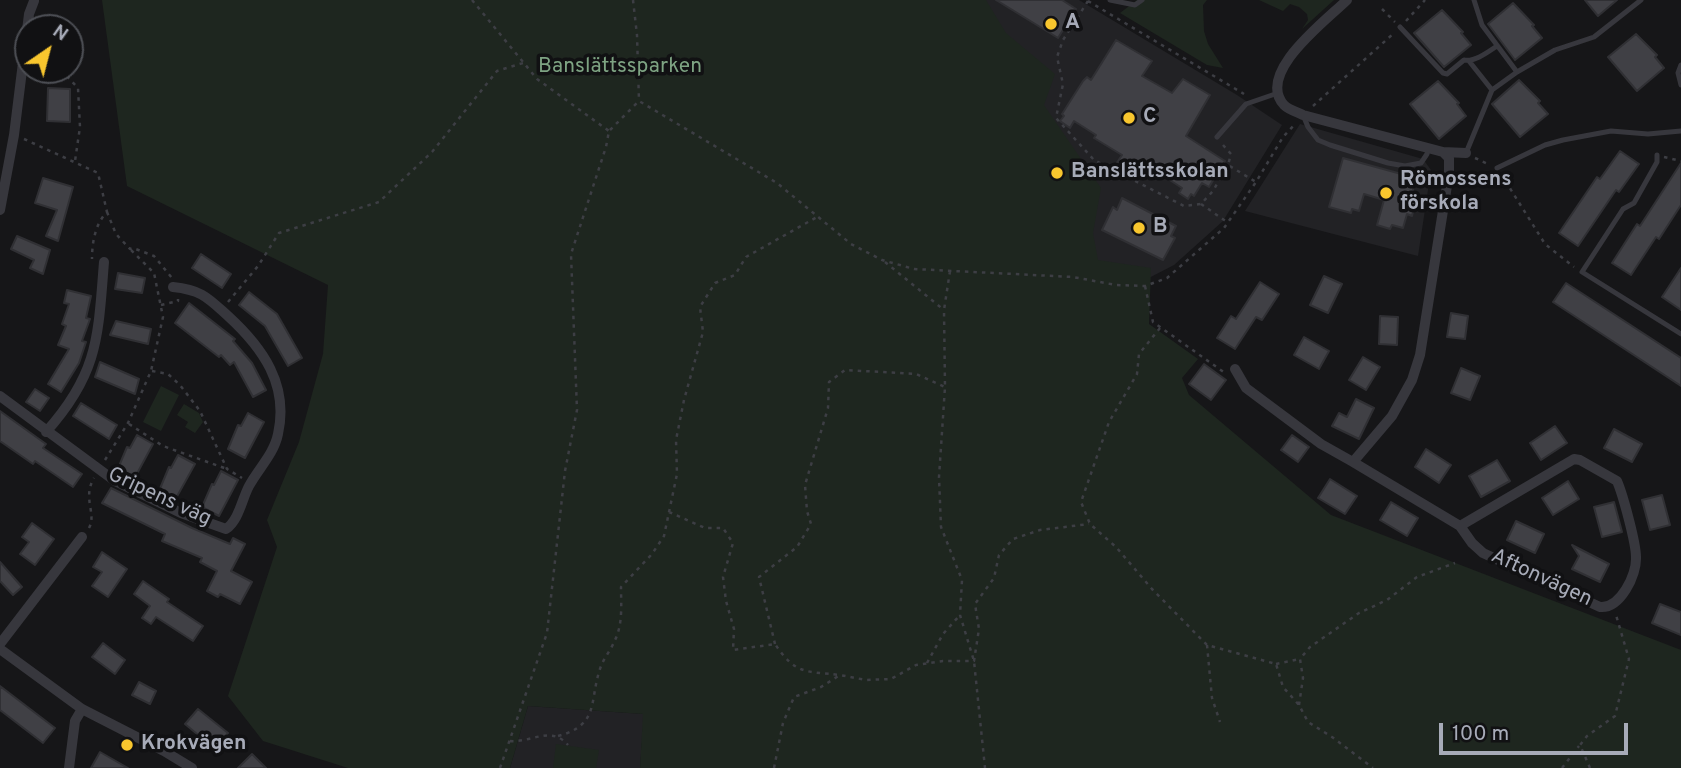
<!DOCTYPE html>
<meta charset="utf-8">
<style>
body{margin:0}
#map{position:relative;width:1681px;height:768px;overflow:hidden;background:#161618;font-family:Overpass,sans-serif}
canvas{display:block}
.north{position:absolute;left:14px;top:14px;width:70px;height:70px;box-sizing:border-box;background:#111113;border:2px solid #4d4f55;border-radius:50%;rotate:35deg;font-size:19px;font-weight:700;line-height:28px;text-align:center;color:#a7abb8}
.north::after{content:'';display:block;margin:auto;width:24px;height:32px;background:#f8c62e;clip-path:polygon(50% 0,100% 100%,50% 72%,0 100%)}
.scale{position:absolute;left:1439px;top:723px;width:189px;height:32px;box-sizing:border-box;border:4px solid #a7abb8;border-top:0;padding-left:9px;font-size:21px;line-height:24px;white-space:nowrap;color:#a7abb8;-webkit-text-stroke:5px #111113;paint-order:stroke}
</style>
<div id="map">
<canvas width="1681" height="768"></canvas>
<div class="north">N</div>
<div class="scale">100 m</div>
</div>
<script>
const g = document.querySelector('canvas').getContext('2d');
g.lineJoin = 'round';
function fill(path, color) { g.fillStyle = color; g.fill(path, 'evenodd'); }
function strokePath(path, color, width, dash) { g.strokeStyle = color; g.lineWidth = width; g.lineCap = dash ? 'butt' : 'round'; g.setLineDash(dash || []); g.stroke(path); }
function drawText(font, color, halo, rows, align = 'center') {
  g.font = font + ' Overpass,sans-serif'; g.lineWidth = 7; g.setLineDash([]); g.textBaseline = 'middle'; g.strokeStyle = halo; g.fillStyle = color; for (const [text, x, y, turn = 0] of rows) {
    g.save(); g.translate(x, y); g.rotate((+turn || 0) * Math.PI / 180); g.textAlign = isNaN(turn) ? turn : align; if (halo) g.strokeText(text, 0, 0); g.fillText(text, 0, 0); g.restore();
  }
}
fill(new Path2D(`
 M937,0H1079L1237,95L1282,125L1223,221L1174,265L1143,281L1073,272Z
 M1300,124L1423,159L1431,170L1418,256L1245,211Z
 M528,706L644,714L640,768H510Z`), '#222225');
fill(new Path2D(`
 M102,0H986L1006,33L1055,74L1044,105L1101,188L1093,233L1098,260L1151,268L1149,324L1198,359L1182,378L1189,395L1331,515L1681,650V768H640L643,714L528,706L510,768H348L263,741L228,696L277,547L267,520L299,442L323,354L328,285L127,186Z
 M1137,0H1207L1203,5L1204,31L1208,44L1223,68L1207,65L1120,13Z
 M1259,0H1334L1302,29L1308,20L1307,14L1299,7L1290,4L1283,11Z
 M161,386L179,395L161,431L143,422Z
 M184,404L199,413L203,422L195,433L185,427L188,422L177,415Z
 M556,744L599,750L596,768H553Z`), '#1e261f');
const building = new Path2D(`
 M996,0H1062L1076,9L1058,38Z
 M1585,0H1617L1598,16Z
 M1513,3L1534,25L1532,26L1542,38L1515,60L1488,24Z
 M1442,10L1463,32L1461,33L1471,45L1444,67L1414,33Z
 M1636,34L1657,55L1655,57L1664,68L1637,91L1608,57Z
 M1116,40L1152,61L1142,76L1172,93L1183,79L1210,95L1186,136L1225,161L1209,187L1202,183L1194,196L1191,194L1188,199L1179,193L1182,188L1162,175L1159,179L1131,160L1125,169L1116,164L1122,155L1094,138L1096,135L1074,121L1070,128L1060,121L1064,116L1062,114L1083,81L1087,77L1091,80Z
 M1519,80L1540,101L1538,103L1548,114L1520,137L1492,104Z
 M1438,81L1459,103L1457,104L1466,116L1439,139L1410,104Z
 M48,88L70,89V122L47,121Z
 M1620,151L1639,164L1619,192L1616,190L1578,246L1559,233L1597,177L1600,179Z
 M1343,158L1416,178L1412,194L1417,195L1412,216L1407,214L1403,228L1392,225L1390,229L1377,225L1384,200L1364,194L1359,211L1352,209L1351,213L1329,207Z
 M1681,163V205L1659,239L1656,237L1631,275L1612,263L1637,224L1640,226Z
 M43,178L73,187L58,241L46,236L57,210L35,203Z
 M1122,198L1176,226L1171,236L1175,238L1163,260L1102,230L1113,207L1117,210Z
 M17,236L50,250L43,274L30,268L34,260L11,249Z
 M201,254L231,274L222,288L192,268Z
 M1681,268V310L1662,297Z
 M118,273L145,278L142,293L115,289Z
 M1324,276L1342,284L1328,313L1310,305Z
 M1260,282L1279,294L1262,320L1256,317L1235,349L1217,338L1231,316L1236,319Z
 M1566,283L1681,358V386L1553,302Z
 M67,290L91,296L86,318L90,319L82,341L86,342L79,363L61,392L48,384L69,349L58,345L66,326L62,324L69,304L64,303Z
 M249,292L277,314L302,358L288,366L265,326L239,305Z
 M189,303L235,339L233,341L252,363L266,390L253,397L234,362L230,365L221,355L219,357L175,323Z
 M1451,313L1468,316L1465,339L1447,337Z
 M1380,316L1398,317L1397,345L1379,344Z
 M116,321L151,329L148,344L110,335Z
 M1304,337L1329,351L1319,369L1294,355Z
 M1363,357L1380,367L1366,390L1349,380Z
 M100,362L139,379L135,394L95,377Z
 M1204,364L1226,380L1211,400L1189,384Z
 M1461,368L1480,376L1470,400L1451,393Z
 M35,389L49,398L40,411L26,402Z
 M1356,399L1374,408L1359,439L1332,426L1339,413L1347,417Z
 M81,403L117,425L109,439L73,416Z
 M0,411L46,444L43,448L82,474L73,487L35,461L33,464L0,441Z
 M248,413L264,422L245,458L228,449L238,425L241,426Z
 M1555,426L1567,443L1541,460L1530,443Z
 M1614,429L1642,444L1632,462L1604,448Z
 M137,435L153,444L133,481L119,474L117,471L127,447L130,448Z
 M1292,435L1309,447L1298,462L1281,450Z
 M1426,449L1451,465L1439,483L1415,467Z
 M178,455L195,464L175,500L159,491L169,467L171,468Z
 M1497,460L1510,481L1481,497L1469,476Z
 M221,471L238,480L219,516L202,507L212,484L214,485Z
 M1330,479L1357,496L1345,514L1318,498Z
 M1568,481L1579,499L1553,515L1542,498Z
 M111,488L192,528L230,544L233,538L245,544L231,571L252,582L240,604L220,594L218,597L207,591L217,571L200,562L202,558L162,541L165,534L102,503Z
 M1662,495L1670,525L1650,530L1642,500Z
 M1391,502L1418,518L1407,536L1380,520Z
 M1614,502L1622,532L1602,537L1594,507Z
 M1516,521L1544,534L1535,553L1507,540Z
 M32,523L54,539L35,565L20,554L29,542L22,537Z
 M1572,545L1609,564L1600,582L1572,569L1579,556Z
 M102,552L127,569L108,597L92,586L102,572L93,567Z
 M0,562L22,587L13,595L0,581Z
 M143,581L169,599L167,602L203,626L193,641L156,617L151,624L142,618L150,606L134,594Z
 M1660,604L1681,612V635L1652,623Z
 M103,643L125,660L115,674L92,657Z
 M139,682L156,691L150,704L132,695Z
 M0,686L55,728L43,743L0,710Z
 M198,709L228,733L215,749L185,724Z
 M100,752L128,768H91Z
 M252,754L266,768H238Z`);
fill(building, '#404045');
strokePath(building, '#303034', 2);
strokePath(new Path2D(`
 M472,0L537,79L609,131
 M633,0L637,35L639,101
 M1088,1L1063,40L1057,57L1063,84L1056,118L1094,160L1184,206L1201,204L1213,191L1228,165
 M1088,1L1244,94
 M1382,9L1395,22
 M1406,21L1425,0
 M61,70L78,88L80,127L75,161
 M1313,106L1394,33
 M24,139L98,173L107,212C95,224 92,243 92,259
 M1223,145L1231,154L1228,165L1256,182
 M1664,157L1681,161
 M1475,158L1488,164
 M1501,174L1545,244L1574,267
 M1201,204L1227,222
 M107,212L116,234L130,249L133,248L154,256L172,278
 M885,262L944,310
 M950,271L944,310L945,387L939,477L941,527L962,580L960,615L974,661L985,768
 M1145,286L1153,322L1225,373
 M228,302L258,266L279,233L379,202L432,152L497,71L523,63
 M161,305L178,301V299
 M1160,328L1139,354L1137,374L1109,422L1081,502L1090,524L1116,547L1152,589L1207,645L1276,664L1283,687L1299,705L1308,722L1332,737L1373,768
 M152,371L168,374L180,385L200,411L227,469L242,478
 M129,424L163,446L227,469
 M105,460L128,423L151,371L163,317L154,273L130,249
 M669,512L705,528H723L733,543L723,577L726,601L734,629L733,650L775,644C796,675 805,671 840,675
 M89,528C97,514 82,498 94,478
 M775,644L759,577L797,547L811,524L807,511L805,485L828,408L829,382L845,370L900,373L916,374L945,387
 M1207,645L1212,698L1220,722
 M927,663L943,634L960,615
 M1276,664L1300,659
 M1299,705L1303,678L1300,659L1310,647L1359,613L1387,600L1417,577L1455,563
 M558,736C600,725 589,701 600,669C603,659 611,650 615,640C623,624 621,604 621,587L652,554L664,536L677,474L676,440L684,400L703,332L700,307L715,283L735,275L746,257L817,217
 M510,741C531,743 551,725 568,745
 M500,768L547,633L565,471L577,410L571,254L606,147L609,131L639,101L777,183L851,244L882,260L914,269L1073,277L1116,285L1145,286L1167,278L1224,228L1256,182L1283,137L1296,123
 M774,768L783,723L794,697L821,687L840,675L866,680L891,679L916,665L943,661H974L979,629L975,604L994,578L999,555L1013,539L1040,530L1089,524
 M1562,768L1579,746
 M1590,768L1580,745L1587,736L1615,716L1629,659L1616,615`), '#3d3e44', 2.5, [3.5, 5]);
strokePath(new Path2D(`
 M1110,0L1135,5L1142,0
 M1474,0L1482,25L1517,72
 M1400,27L1443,73L1447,74L1464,60C1475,62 1488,52 1497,46
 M1469,61L1492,90
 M1681,65L1678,73L1681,85
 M1303,115L1308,127L1318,140L1330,145L1388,163L1405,166L1421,163L1427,154L1429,147
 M1217,137L1246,104L1278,93
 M1466,153L1492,90L1517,72L1555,50L1594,37L1641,0
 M1657,155V162L1634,203L1623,209L1582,272L1681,334
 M1497,168L1545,145L1563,140L1611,131L1648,134L1681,131`), '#37373d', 5);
strokePath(new Path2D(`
 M1347,0C1327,20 1255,73 1284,105C1289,110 1297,112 1303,115L1443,152L1466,153
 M1443,152L1449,158V173L1420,355L1412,380L1392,416L1353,462L1460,526L1472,543L1483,553L1600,607C1620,609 1637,575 1636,557C1636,543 1623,495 1617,481L1580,460L1574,459L1460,526
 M0,210L14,135L29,14L34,1
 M1235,369L1246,388L1321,444L1353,462
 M0,396L115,481L181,513L226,529C239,520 242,499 249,486C258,469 274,454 278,434C289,385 263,348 228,316C208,298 202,290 173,287
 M46,432C99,373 98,336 104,262
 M0,644L82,537
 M0,649L82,709L164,751L192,768
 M69,768L75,721L82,709`), '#37373d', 10);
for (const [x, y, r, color] of [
 [1051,24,7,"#f8c62e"],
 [1129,118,7,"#f8c62e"],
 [1057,173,7,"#f8c62e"],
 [1386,193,7,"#f8c62e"],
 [1139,228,7,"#f8c62e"],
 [127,745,7,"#f8c62e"]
]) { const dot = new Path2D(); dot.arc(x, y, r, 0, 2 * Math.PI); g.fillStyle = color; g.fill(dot); strokePath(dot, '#111113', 2.5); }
drawText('bold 21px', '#a7abb8', '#111113', [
 ["A",1065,24],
 ["C",1143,118],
 ["Banslättsskolan",1071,173],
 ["Römossens",1400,181],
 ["förskola",1400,205],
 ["B",1153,228],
 ["Krokvägen",141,745]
], 'left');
drawText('21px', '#7ea483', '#111113', [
 ["Banslättssparken",620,68]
]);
drawText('21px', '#a7abb8', '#111113', [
 ["Gripens väg",159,498,25],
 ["Aftonvägen",1541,579,25]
]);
</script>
